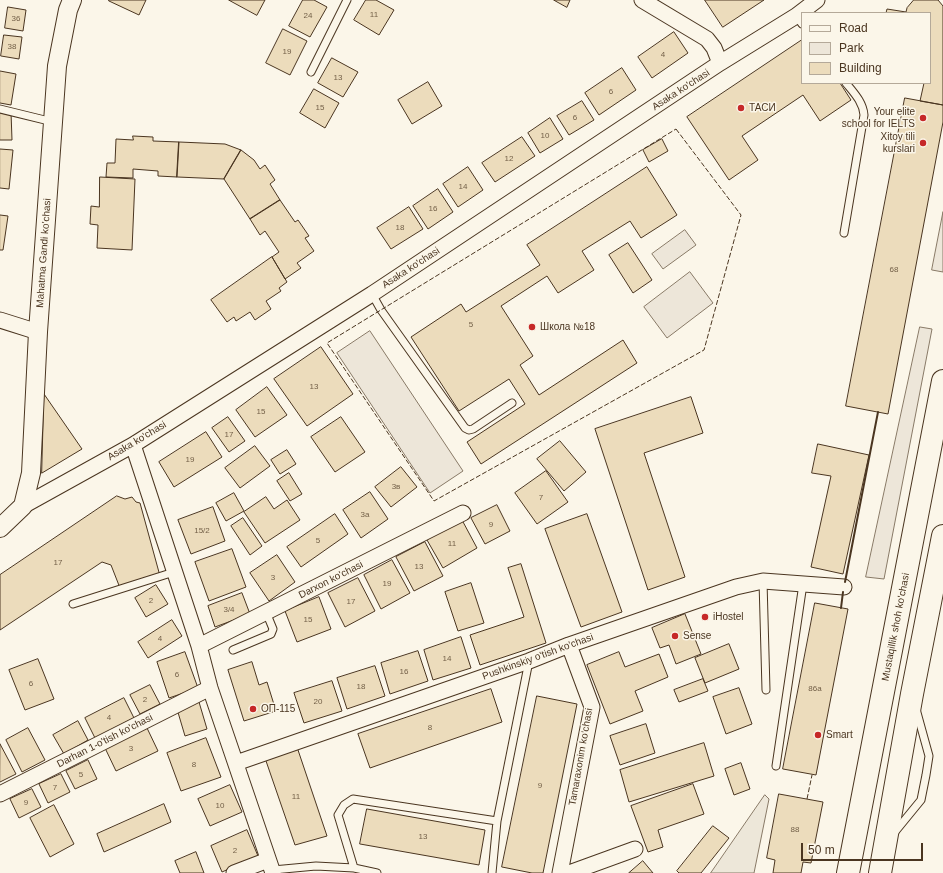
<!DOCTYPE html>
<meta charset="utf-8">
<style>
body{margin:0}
#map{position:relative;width:943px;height:873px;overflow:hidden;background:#fbf6e9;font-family:Helvetica,sans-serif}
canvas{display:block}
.legend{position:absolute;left:801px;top:12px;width:130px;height:72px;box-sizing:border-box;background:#fbf6e9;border:1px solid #b4a999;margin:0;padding:5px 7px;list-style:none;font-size:12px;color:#4a3520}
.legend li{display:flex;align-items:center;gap:8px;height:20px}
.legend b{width:20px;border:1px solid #b4a999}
.scale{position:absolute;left:801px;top:843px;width:122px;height:18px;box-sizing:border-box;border:2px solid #4a3520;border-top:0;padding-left:5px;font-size:12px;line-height:14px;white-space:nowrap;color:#4a3520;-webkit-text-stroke:3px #fbf6e9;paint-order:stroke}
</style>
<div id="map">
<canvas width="943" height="873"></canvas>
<ul class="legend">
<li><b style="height:5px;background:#fbf6e9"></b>Road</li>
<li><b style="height:11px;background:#ede6d9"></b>Park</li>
<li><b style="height:11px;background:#ecdcbc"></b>Building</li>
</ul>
<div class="scale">50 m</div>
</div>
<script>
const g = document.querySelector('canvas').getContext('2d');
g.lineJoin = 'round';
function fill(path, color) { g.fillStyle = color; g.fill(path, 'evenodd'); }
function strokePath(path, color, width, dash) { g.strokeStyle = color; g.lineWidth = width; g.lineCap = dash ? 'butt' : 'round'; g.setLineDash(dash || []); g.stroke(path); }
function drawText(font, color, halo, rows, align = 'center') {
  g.font = font + ' Helvetica,sans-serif'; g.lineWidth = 3; g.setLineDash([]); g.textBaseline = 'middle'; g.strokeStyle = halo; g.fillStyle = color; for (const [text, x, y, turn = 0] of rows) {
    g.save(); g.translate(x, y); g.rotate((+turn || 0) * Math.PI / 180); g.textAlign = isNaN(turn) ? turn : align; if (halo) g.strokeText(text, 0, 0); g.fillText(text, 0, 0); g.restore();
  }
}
const green = new Path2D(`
 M943,212V272L932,270Z
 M685,230L696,245L663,269L652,254Z
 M690,272L713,303L667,338L644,307Z
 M920,327L932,329L884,579L866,577Z
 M370,331L463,471L430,493L337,353Z`);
fill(green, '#ede6d9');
strokePath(green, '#887966', 1);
const parking = new Path2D(`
 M765,795L769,799L754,873H711Z`);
fill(parking, '#ede7d9');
strokePath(parking, '#887966', 1);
const building = new Path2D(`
 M109,0H146L139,15L109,1Z
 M229,0H265L257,15Z
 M303,0H314L327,7L310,37L289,26Z
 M366,0H376L394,10L379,35L354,20Z
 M554,0H570L567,7Z
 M705,0H764L723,27Z
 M914,0H938L943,6V105L920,101L924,83H930V13H886L887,9L906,12L907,8Z
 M8,7L26,10L23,31L5,28Z
 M283,29L307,41L290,75L266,63Z
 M674,32L688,53L652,78L638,57Z
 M4,35L22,37L19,59L1,56Z
 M802,40V83H840L851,100L820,121L803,95L742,136L758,160L729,180L687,117Z
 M332,58L358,72L343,97L318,83Z
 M622,68L636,90L599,115L585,93Z
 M0,71L16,74L11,105L0,103Z
 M428,82L442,106L412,124L398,100Z
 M314,89L339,103L325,128L300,113Z
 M905,98L943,105V122L888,414L846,406Z
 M582,101L594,120L569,135L557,116Z
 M0,111L11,112L12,140H0Z
 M550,118L563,139L540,153L528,133Z
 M133,136L153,137V141L179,142L177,177L158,176V171L133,169V178L106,177L107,163H115L116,139L133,140Z
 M522,137L535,156L495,182L482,163Z
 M662,139L668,151L649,162L643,150Z
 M179,142L225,144L241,150L224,179L177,177Z
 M0,149L13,150L9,189L0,188Z
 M241,150L254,160L260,169L265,165L275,180L270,184L280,200L250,219L224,179Z
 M468,167L483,190L458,207L443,184Z
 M647,167L677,215L641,238L630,221L582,251L594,270L558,293L547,276L501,306L533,356L520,365L539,395L623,340L637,363L481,464L467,442L525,404L509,379L459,411L411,337L461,304L466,312L540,265L527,245Z
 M100,177L135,179L132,250L97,248L98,225L90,224L91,206L99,207Z
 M438,189L453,212L428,229L413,206Z
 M280,200L295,222L298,220L309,236L305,238L314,251L297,263L301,268L285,279L272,257L279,252L265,231L260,235L250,219Z
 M409,207L423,229L391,249L377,228Z
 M0,215L8,216L3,250H0Z
 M628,243L652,280L633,293L609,255Z
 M272,257L287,282L279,288L281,291L266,301L271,309L255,320L250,312L236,321L234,317L227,322L211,300Z
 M321,347L353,394L307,426L274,379Z
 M267,387L287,415L255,437L236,410Z
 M44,394L82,449L42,473Z
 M691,397L703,433L644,453L685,577L648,590L595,429Z
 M228,417L245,441L229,452L212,428Z
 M341,417L365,452L335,472L311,437Z
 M206,432L222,457L174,487L159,462Z
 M560,441L586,472L564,491L537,459Z
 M818,444L869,455L843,574L811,567L831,476L812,473Z
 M255,446L270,466L240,488L225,468Z
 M287,450L296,464L280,474L271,460Z
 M401,467L417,487L391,507L375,487Z
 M546,471L568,502L537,524L515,493Z
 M289,473L302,494L290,501L277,481Z
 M370,492L388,519L361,538L343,510Z
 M234,493L244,511L226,521L216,503Z
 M117,496L125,499L132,497L136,502L140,503L160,576L120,588L111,565L102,562L0,630V575Z
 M266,497L274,509L287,500L300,520L265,543L244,512Z
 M497,505L510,531L485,544L471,518Z
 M213,507L225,541L191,554L178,520Z
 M335,514L348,534L301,567L287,547Z
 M587,514L622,612L581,627L545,529Z
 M243,518L262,546L250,555L231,526Z
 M462,520L477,548L443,568L427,540Z
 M425,542L443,576L414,591L396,557Z
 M232,549L246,587L209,601L195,562Z
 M277,555L295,582L269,601L250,573Z
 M392,560L410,593L381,609L364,575Z
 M521,564L546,643L480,665L470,635L524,617L508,568Z
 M358,578L375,611L345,627L328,593Z
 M471,583L484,623L458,631L445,592Z
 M156,585L168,604L146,617L135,598Z
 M242,593L250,614L215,627L208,606Z
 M319,597L331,629L297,642L285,611Z
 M815,603L848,609L816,775L783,769Z
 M685,614L701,654L676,664L669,645L660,648L652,628Z
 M172,620L182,636L148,658L138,642Z
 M461,637L471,668L433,680L424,650Z
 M729,644L739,669L705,683L695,658Z
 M418,651L428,681L390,694L381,663Z
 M185,652L198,688L169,698L157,662Z
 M619,652L625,667L659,654L668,677L635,691L643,711L610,724L587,665Z
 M38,659L54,699L25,710L9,670Z
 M252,662L259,685L267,682L276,711L244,721L228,670Z
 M375,666L385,696L347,709L337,678Z
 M703,679L708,691L679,702L674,690Z
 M332,681L342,711L304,723L294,693Z
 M150,685L160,704L140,714L130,695Z
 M739,688L752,724L726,734L713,697Z
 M491,689L502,722L370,768L358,734Z
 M537,696L577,704L543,873H532L502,867Z
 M124,698L134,718L95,738L85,718Z
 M199,702L207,729L185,736L177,709Z
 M78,721L88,740L64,754L53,735Z
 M646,724L655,753L620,765L610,736Z
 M28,728L45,760L22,772L6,740Z
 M147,728L158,751L116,771L105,748Z
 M206,738L221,777L181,791L167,753Z
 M704,743L714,776L629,802L620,770Z
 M0,744L16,774L0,782Z
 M297,747L327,836L295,845L265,758Z
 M88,760L97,779L75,789L66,771Z
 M741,763L750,789L734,795L725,769Z
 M61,774L70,792L48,803L39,784Z
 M693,784L704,814L658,830L663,847L648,852L631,806Z
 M230,785L242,812L210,826L198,799Z
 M32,789L41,807L19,818L10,799Z
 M779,794L823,802L811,863L803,862L801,873H773L775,860L767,858Z
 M164,804L171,822L104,852L97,834Z
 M54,805L74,844L50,857L30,818Z
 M367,809L485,830L479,865L360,844Z
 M713,826L729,838L701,873H679L677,871Z
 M247,830L258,856L222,872L211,846Z
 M196,852L204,873H180L175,861Z
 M643,861L653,873H629Z`);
fill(building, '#ecdcbc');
strokePath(building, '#4a3520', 1);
const service = new Path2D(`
 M796,16L802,24
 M311,72L347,0
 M0,109L53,122
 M844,233L864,115C863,102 854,93 846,83
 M372,294L381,310L465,428L469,430L473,429L512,403
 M763,581L766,690
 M73,604L174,572
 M233,650L271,634L273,629L266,612
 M776,766L803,584
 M894,833L921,800L926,775L929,756L916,709
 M354,868L338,815L344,805L353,799L497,821
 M273,870L316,866L354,868L377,873
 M492,873L497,821L529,661`);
const minor = new Path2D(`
 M642,0L707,39L714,48L720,63
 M0,320L38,332
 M133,445L199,646L210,688L273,873
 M23,506L133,445L372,294L720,63L796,16L817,0
 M199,646L463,513
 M236,763L529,661L569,645L736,587L763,581L844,587
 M0,794L210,688
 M234,873L268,860
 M560,873L592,707L569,645
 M569,873L635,849`);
const tertiary = new Path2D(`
 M0,528L23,506L31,473L38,332L57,66L68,10L72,0`);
const primary = new Path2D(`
 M848,873L943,381
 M880,873L912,694L943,536`);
strokePath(service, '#4a3520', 9);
strokePath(minor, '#4a3520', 17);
strokePath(tertiary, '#4a3520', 20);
strokePath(primary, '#4a3520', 24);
strokePath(service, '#fbf6e9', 7);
strokePath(minor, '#fbf6e9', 15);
strokePath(tertiary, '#fbf6e9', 18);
strokePath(primary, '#fbf6e9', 22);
strokePath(new Path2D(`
 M676,129L741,215L704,350L434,501L327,343Z
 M807,799L812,775`), '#4a3520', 1, [5, 2]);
strokePath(new Path2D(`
 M845,582L878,412
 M841,608L843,592`), '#4a3520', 2);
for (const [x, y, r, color] of [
 [741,108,4,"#c62828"],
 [923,118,4,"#c62828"],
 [923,143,4,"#c62828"],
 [532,327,4,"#c62828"],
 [705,617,4,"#c62828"],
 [675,636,4,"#c62828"],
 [253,709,4,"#c62828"],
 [818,735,4,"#c62828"]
]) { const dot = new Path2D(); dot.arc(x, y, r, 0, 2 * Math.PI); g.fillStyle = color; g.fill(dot); strokePath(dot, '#fbf6e9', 1.5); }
drawText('8px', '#725f47', null, [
 ["11",374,15],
 ["24",308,16],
 ["36",16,19],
 ["38",12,47],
 ["19",287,52],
 ["4",663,55],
 ["13",338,78],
 ["6",611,92],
 ["15",320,108],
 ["6",575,118],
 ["10",545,136],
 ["12",509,159],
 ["14",463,187],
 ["16",433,209],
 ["18",400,228],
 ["68",894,270],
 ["5",471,325],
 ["13",314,387],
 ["15",261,412],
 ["17",229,435],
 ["19",190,460],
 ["3в",396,487],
 ["7",541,498],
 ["3a",365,515],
 ["9",491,525],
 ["15/2",202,531],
 ["5",318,541],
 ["11",452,544],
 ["17",58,563],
 ["13",419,567],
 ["3",273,578],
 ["19",387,584],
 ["2",151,601],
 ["17",351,602],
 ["3/4",229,610],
 ["15",308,620],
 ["4",160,639],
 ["14",447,659],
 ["16",404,672],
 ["6",177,675],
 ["6",31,684],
 ["18",361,687],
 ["86a",815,689],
 ["2",145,700],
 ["20",318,702],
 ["4",109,718],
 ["8",430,728],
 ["3",131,749],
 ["8",194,765],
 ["5",81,775],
 ["9",540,786],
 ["7",55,788],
 ["11",296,797],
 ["9",26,803],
 ["10",220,806],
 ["88",795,830],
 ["13",423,837],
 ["2",235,851]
]);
drawText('10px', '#4a3520', '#fbf6e9', [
 ["Asaka ko'chasi",681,90,-33],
 ["Mahatma Gandi ko'chasi",44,253,-86],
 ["Asaka ko'chasi",411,268,-33],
 ["Asaka ko'chasi",137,441,-31],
 ["Darxon ko'chasi",331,580,-27],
 ["Mustaqillik shoh ko'chasi",896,627,-79],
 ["Pushkinskiy o'tish ko'chasi",538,657,-20],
 ["Darhan 1-o'tish ko'chasi",105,741,-27],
 ["Tamaraxonim ko'chasi",581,757,-80]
]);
drawText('10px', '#4a3520', '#fbf6e9', [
 ["ТАСИ",749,108],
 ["Your elite",915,112,"right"],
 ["school for IELTS",915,124,"right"],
 ["Xitoy tili",915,137,"right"],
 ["kurslari",915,149,"right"],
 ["Школа №18",540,327],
 ["iHostel",713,617],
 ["Sense",683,636],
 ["ОП-115",261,709],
 ["Smart",826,735]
], 'left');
</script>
